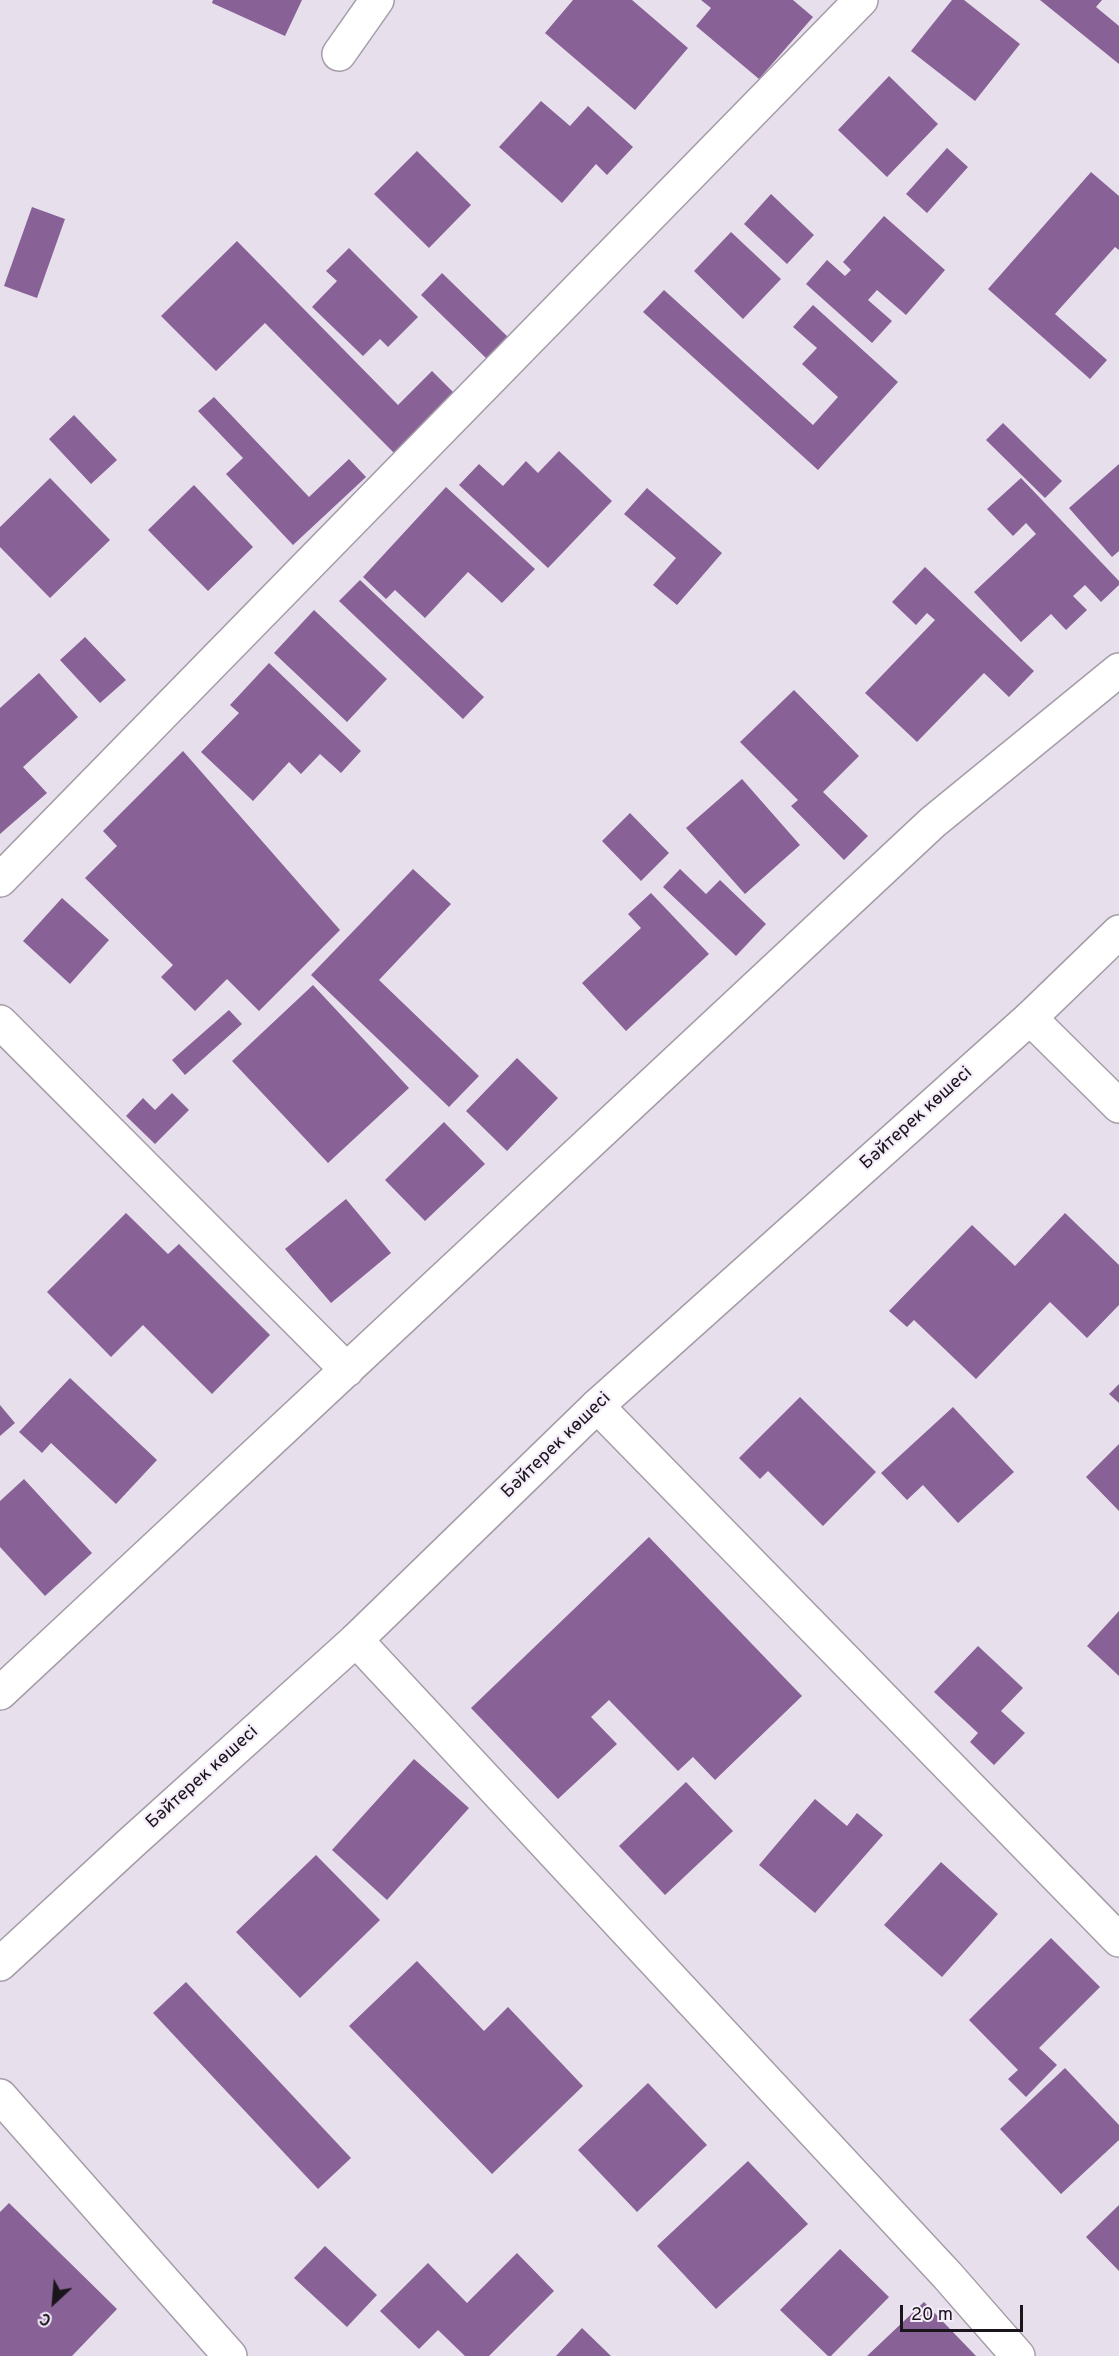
<!DOCTYPE html>
<meta charset="utf-8">
<style>
body{margin:0}
#map{position:relative;width:1119px;height:2356px;overflow:hidden;background:#e8dfec;font-family:Overpass,sans-serif}
canvas{display:block}
.north{position:absolute;left:24px;top:2272px;width:60px;height:60px;-webkit-text-stroke:4px #f5ecf9;paint-order:stroke;rotate:206deg;font-size:16px;font-weight:700;line-height:24px;text-align:center;color:#19151a}
.north::after{content:'';display:block;margin:auto;width:21px;height:27px;background:#19151a;clip-path:polygon(50% 0,100% 100%,50% 72%,0 100%)}
.scale{position:absolute;left:900px;top:2305px;width:123px;height:27px;box-sizing:border-box;border:3px solid #19151a;border-top:0;padding-left:8px;font-size:18px;line-height:21px;white-space:nowrap;color:#19151a;-webkit-text-stroke:4px #f5ecf9;paint-order:stroke}
</style>
<div id="map">
<canvas width="1119" height="2356"></canvas>
<div class="north">С</div>
<div class="scale">20 m</div>
</div>
<script>
const g = document.querySelector('canvas').getContext('2d');
g.lineJoin = 'round';
function fill(path, color) { g.fillStyle = color; g.fill(path, 'evenodd'); }
function strokePath(path, color, width, dash) { g.strokeStyle = color; g.lineWidth = width; g.lineCap = dash ? 'butt' : 'round'; g.setLineDash(dash || []); g.stroke(path); }
function drawText(font, color, halo, rows, align = 'center') {
  g.font = font + ' Overpass,sans-serif'; g.lineWidth = 4.5; g.setLineDash([]); g.textBaseline = 'middle'; g.strokeStyle = halo; g.fillStyle = color; for (const [text, x, y, turn = 0] of rows) {
    g.save(); g.translate(x, y); g.rotate((+turn || 0) * Math.PI / 180); g.textAlign = isNaN(turn) ? turn : align; if (halo) g.strokeText(text, 0, 0); g.fillText(text, 0, 0); g.restore();
  }
}
fill(new Path2D(`
 M213,0H302L285,36L212,3Z
 M573,0H632L688,48L635,110L545,33Z
 M701,0H793L813,17L759,79L696,26L711,8Z
 M952,0H964L1020,44L975,101L911,51Z
 M1040,0H1102L1096,7L1119,26V64Z
 M889,76L938,124L887,177L838,130Z
 M541,101L570,126L588,106L633,147L607,175L596,164L562,203L499,147Z
 M947,148L968,167L927,213L906,194Z
 M417,151L471,205L429,248L374,194Z
 M1091,172L1119,196V250L1115,247L1055,314L1107,360L1090,379L988,289Z
 M771,194L814,235L787,264L744,224Z
 M32,207L65,219L37,298L4,286Z
 M884,216L945,270L906,315L877,290L868,300L892,321L872,343L806,284L827,260L845,276L851,270L843,262Z
 M731,232L781,279L743,319L694,271Z
 M237,241L398,405L432,371L457,396L396,455L265,323L216,371L161,316Z
 M349,248L418,317L388,347L380,339L363,356L312,307L337,281L326,271Z
 M442,273L509,338L488,360L421,295Z
 M664,290L813,425L838,397L802,364L817,348L793,327L813,305L898,382L818,470L643,312Z
 M214,397L309,497L349,459L366,477L293,545L226,474L243,458L198,411Z
 M74,415L117,460L91,484L49,439Z
 M1003,423L1062,481L1045,498L986,440Z
 M559,451L612,501L548,568L459,485L479,464L503,486L526,461L538,473Z
 M1119,464V551L1112,557L1069,508Z
 M50,478L110,540L50,598L0,547V527Z
 M1021,478L1119,581V585L1101,602L1085,585L1073,596L1087,610L1066,630L1051,614L1021,642L974,592L1036,534L1026,523L1013,536L987,509Z
 M194,485L253,547L208,591L148,530Z
 M446,487L535,569L502,603L468,572L425,618L395,590L386,599L363,577Z
 M647,488L722,553L677,605L653,585L676,558L624,514Z
 M925,567L1034,671L1009,697L984,673L917,742L865,693L935,620L927,613L916,625L892,602Z
 M360,580L484,697L463,719L339,601Z
 M314,610L387,679L347,722L274,653Z
 M85,637L126,680L100,703L60,660Z
 M269,663L361,751L341,773L320,754L301,774L289,762L253,801L201,752L239,713L230,705Z
 M39,673L78,717L23,767L47,793L0,834V708Z
 M794,690L859,756L823,792L868,836L844,860L791,806L798,800L740,742Z
 M183,751L340,930L259,1011L227,979L195,1011L161,977L173,965L85,878L117,846L103,831Z
 M742,779L800,845L745,894L686,828Z
 M630,813L669,853L641,881L602,841Z
 M413,869L451,904L379,980L479,1076L449,1107L311,975Z
 M680,869L706,894L720,880L766,924L736,956L663,887Z
 M651,893L709,954L626,1031L582,983L641,928L628,914Z
 M62,898L109,940L70,984L23,941Z
 M313,985L409,1088L328,1163L232,1061Z
 M229,1010L242,1024L185,1075L172,1060Z
 M517,1058L558,1098L507,1151L466,1111Z
 M172,1093L189,1110L155,1144L126,1116L143,1098L155,1110Z
 M444,1122L485,1164L425,1221L385,1180Z
 M346,1199L391,1253L331,1303L285,1249Z
 M126,1213L168,1254L179,1244L270,1335L212,1394L143,1325L111,1357L47,1292Z
 M1065,1213L1119,1265V1305L1087,1338L1050,1302L976,1379L914,1320L907,1327L889,1311L972,1225L1015,1266Z
 M70,1378L157,1460L116,1504L51,1443L42,1453L19,1432Z
 M1119,1384V1403L1109,1394Z
 M800,1397L876,1472L823,1526L768,1471L760,1479L739,1458Z
 M0,1405L15,1423L0,1436Z
 M953,1407L1014,1472L958,1523L923,1485L907,1500L881,1473Z
 M1119,1444V1511L1086,1477Z
 M24,1479L92,1553L45,1596L0,1547V1501Z
 M649,1537L802,1696L715,1780L693,1757L678,1771L609,1700L591,1717L617,1744L558,1799L471,1708Z
 M1119,1611V1676L1087,1646Z
 M978,1646L1023,1688L1001,1711L1025,1733L994,1765L970,1742L978,1733L934,1692Z
 M414,1759L469,1808L387,1900L332,1850Z
 M686,1782L733,1831L665,1895L619,1846Z
 M815,1799L847,1826L857,1813L883,1835L815,1913L759,1865Z
 M316,1855L380,1920L300,1998L236,1932Z
 M941,1862L998,1914L942,1977L884,1925Z
 M1051,1938L1100,1987L1039,2048L1057,2065L1026,2097L1008,2079L1018,2070L969,2020Z
 M417,1961L484,2031L508,2007L583,2086L492,2174L349,2026Z
 M186,1982L351,2158L318,2189L153,2013Z
 M1065,2068L1119,2125V2140L1061,2194L1000,2129Z
 M648,2083L707,2145L637,2212L578,2150Z
 M748,2161L808,2224L716,2309L657,2246Z
 M9,2203L117,2309L72,2356H0V2212Z
 M1119,2205V2271L1086,2237Z
 M325,2246L377,2295L347,2327L294,2278Z
 M840,2249L889,2297L831,2356H828L780,2310Z
 M517,2253L554,2291L489,2356H465L438,2330L419,2349L380,2311L428,2263L467,2303Z
 M924,2302L976,2356H867Z
 M582,2328L611,2356H556Z`), '#886196');
const street = new Path2D(`
 M339,54L377,0
 M0,880L861,0
 M1030,1018L1119,1106
 M0,1022L347,1370
 M597,1406L1119,1940
 M356,1640L947,2275L1018,2356
 M0,1693L933,822L1119,670
 M0,2096L230,2356`);
const secondary = new Path2D(`
 M0,1964L131,1843L356,1640L597,1406L1030,1018L1119,932`);
strokePath(street, '#a59ca8', 36);
strokePath(secondary, '#a59ca8', 36);
strokePath(street, '#fff', 33);
strokePath(secondary, '#fff', 33);
drawText('18px', '#19151a', '#f5ecf9', [
 ["Бәйтерек көшесі",917,1119,-42],
 ["Бәйтерек көшесі",557,1446,-44],
 ["Бәйтерек көшесі",203,1778,-42]
]);
</script>
